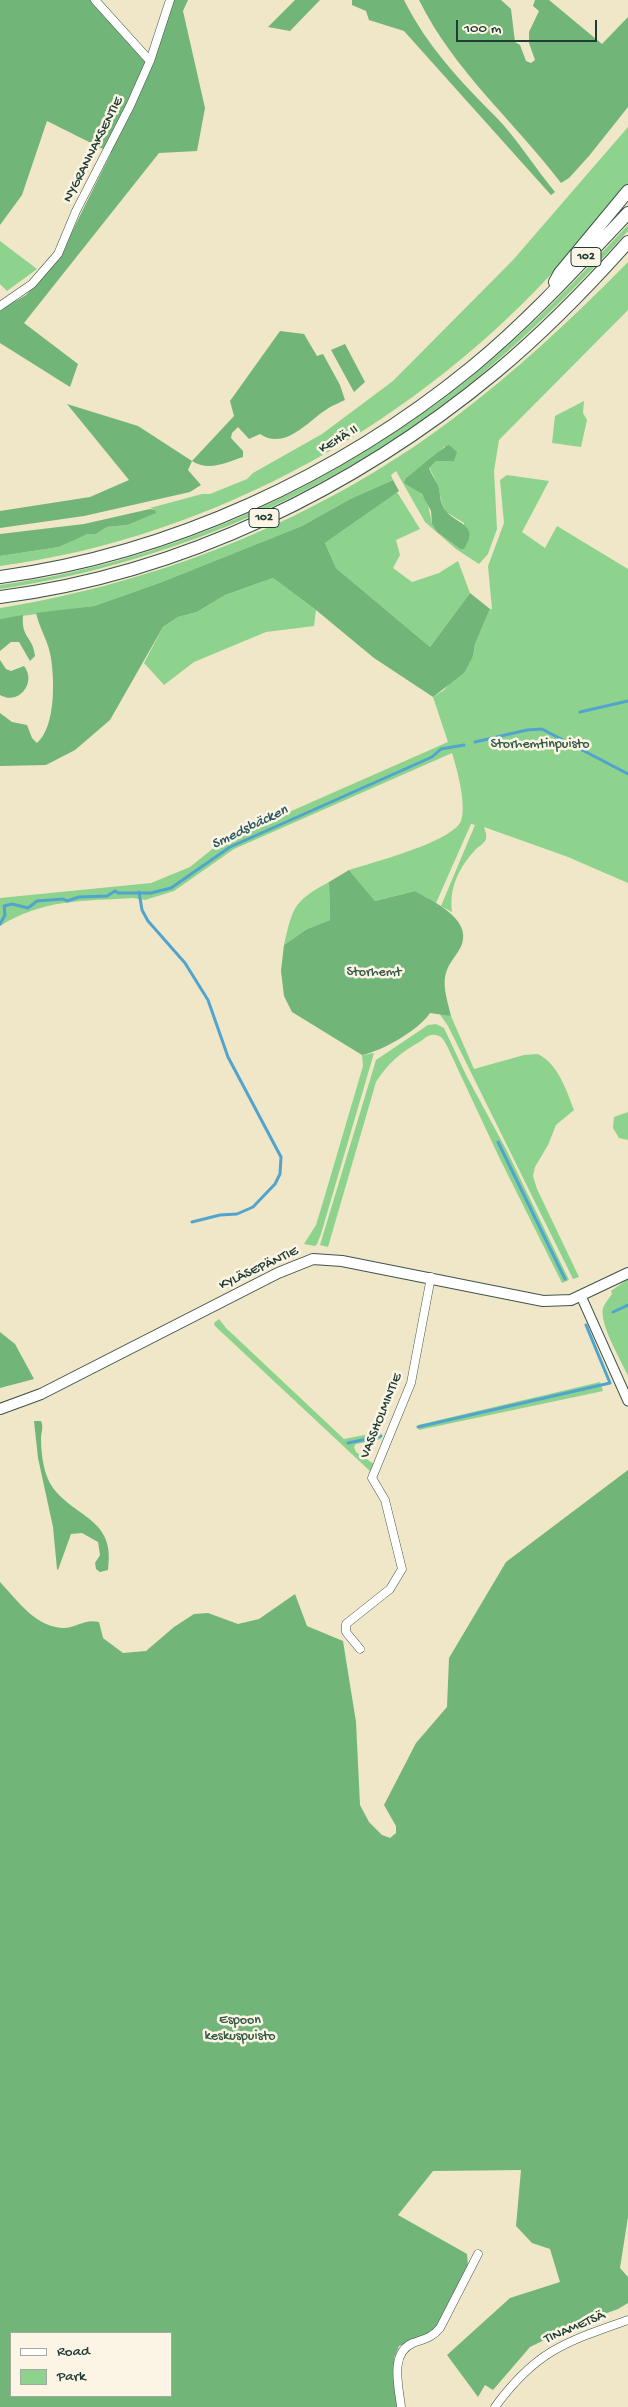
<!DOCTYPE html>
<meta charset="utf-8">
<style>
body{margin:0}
#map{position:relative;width:628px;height:2407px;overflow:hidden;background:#efe7c8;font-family:"Gochi Hand",sans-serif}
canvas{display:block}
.legend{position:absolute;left:10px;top:2332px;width:162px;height:65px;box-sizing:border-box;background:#fcf5e5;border:1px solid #a4ab9e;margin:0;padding:6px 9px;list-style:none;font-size:15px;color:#1f3d34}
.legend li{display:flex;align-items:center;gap:10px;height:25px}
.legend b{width:25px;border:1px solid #a4ab9e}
.scale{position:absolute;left:456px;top:20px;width:141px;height:22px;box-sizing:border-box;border:2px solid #1f3d34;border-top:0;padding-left:6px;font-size:15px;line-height:18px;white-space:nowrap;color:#1f3d34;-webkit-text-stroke:4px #fcf5e5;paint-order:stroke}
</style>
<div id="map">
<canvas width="628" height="2407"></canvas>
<ul class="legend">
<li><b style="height:6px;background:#fff"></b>Road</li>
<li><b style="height:14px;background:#8dd38d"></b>Park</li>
</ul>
<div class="scale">100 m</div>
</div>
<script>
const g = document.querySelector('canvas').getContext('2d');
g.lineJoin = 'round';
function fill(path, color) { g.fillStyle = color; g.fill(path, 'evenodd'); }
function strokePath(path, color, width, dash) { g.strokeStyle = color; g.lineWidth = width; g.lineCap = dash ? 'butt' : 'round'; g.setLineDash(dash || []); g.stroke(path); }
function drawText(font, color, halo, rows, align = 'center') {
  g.font = font + ' "Gochi Hand",sans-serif'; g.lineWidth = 5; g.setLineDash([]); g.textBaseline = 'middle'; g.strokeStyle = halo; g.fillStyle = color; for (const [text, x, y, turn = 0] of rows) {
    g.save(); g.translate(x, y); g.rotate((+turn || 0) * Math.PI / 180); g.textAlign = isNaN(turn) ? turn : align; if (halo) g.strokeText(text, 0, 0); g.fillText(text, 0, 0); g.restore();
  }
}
fill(new Path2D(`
 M628,127C628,138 628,175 628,184C626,189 619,195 615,200C599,220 582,239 565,259C421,421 216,537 0,566V556L59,547L88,534H96L107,527L127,525L155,510L150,508L202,494H210L247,479L253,473L322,434L393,381L513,260Z
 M628,225V231C585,278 540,324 491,366C353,484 180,562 0,589V585C171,562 337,485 471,377C528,331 578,278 628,225Z
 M0,241L37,269L7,291L0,284Z
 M628,262V310L499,440L494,471L497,529L488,554L479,564L456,549L425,522L396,471L391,475L393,480L350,499L302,526L162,582L94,606L0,619V608C161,582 319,519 450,421C514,373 572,319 628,262ZM445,446L444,460L436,461L429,467L438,485L442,504L446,512L464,523V549H460L437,532L432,524L427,500L406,478L434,457Z
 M584,401L583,413L587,420L581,447L552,443L555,416Z
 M507,475L549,481L522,532L545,548L557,526L628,569V883L568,857L484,827C485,831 487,834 486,839C484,844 479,846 475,850C459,868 449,887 452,912L441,906L475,825L471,824L436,903L415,891L375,901L349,870C371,863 452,842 461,821C467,807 457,768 452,753L234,849L174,891L145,900L133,898C85,901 42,899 0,926V898L151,883L190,867L221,842L448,742L433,697L444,690L473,656L475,644L490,609H492L488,566L504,523L500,480Z
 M397,492L420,529L396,540L400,555L393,568L412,582L439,573L458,561L470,593L430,647L336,568L325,543Z
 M273,578L316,610L314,626L266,632L194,662L164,685L144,663L163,627L178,617L197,612L225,595Z
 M329,882L330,920L307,929L284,945C293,906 294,901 329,882Z
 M439,1013L451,1016L474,1069L524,1055L538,1054C559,1065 566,1090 574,1110L556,1125L548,1145L535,1167L533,1176L537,1189L579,1277L573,1279L448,1026Z
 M436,1024L444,1028L466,1075L507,1151L569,1280L562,1283L498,1155L448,1048C445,1042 442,1035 435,1035C430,1034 425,1038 421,1041C401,1052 388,1063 376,1082L328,1247L320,1245L376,1060L428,1025Z
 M374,1053L321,1234L317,1244L315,1246L304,1244L316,1225L323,1202L363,1066L362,1055Z
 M628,1112V1140L619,1138L613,1128L614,1117Z
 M628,1279V1376C621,1360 599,1324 603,1308C605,1303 609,1298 612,1294L611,1291Z
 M219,1319L226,1328L344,1439L380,1432L381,1439L356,1444L354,1447L356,1452L374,1464L371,1472L215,1326L214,1323Z
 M600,1382L603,1391L419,1430L418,1425Z`), '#8dd38d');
fill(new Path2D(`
 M0,0H95L150,61L170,0H188L183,11L205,108L197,151L159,153L24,323L78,364L70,387L0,343V310L26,295L58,260L111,153L47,121L22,195L0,225Z
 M295,0H320L290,31L268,27Z
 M352,0H404C427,46 460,81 496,117C518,140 535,168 555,192L551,195L404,31L369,20L366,11L352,5Z
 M419,0H501L511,9L515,42L520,45L526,61L531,63L535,60L529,43V32L539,11L533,6L535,0H549L602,44L628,17V107L589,156L569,178L561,183C514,121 454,71 419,0Z
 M280,331L304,334L317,356L323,354L340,385L345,400C339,403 333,405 327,409C308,421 285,451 260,434L249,439L238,427L232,433L231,438L243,451V457C228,462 208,472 192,461L188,470L201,485L190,492L84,516L0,528V511L90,497L129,480L67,404L138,426L192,461L234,416L230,401Z
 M345,344L365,382L354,392L331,350Z
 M449,445L457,452L454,461H436L429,468C431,474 435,479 438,485C441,494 439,503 446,511C457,525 480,524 464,549H460L437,532L432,524L431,511L422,494L404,483L406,478C413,473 444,446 449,445Z
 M393,480L399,491L325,543L336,568L430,647L470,593L490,609L475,644L473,656L464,673L433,697L374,658L316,610L273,578L225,595L197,612L178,617L163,627L110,720L75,750L46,765L0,766V713L12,722L27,725L32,738L37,743C56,727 55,677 50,653C47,639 39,627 36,613L94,606L162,582L302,526L350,499Z
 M150,509L155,510L156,513L127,525L107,527L96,534H88L59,547L0,556V534L84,524Z
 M23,615C21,639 33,636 35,656L30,661L19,642H11L0,651V655V619Z
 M0,660L6,669L11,671L24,666C37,682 19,706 0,695Z
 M349,870L375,901L415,891C432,901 471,918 462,944C459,953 450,961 447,970C441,984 448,1002 451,1016L430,1013C419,1030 382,1051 362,1055L292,1012L284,996L281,971L284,945L307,929L330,920L329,882Z
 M0,1332L15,1344L34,1379L0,1388Z
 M34,1421H41C44,1428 41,1432 41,1439C41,1455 44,1476 53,1488C77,1519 116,1519 108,1570L100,1572L96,1569L95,1563L100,1555L98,1542L82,1533L71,1534L58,1570L57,1569L53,1527L38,1458Z
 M628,1470V2217L620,2268L628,2277V2303L618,2309L577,2324L530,2347L493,2390L485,2385L478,2397L447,2355L510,2298L560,2282L550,2249L532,2243L516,2226L521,2170L433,2171L398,2215L460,2250L467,2254L468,2266L435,2329L428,2335L399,2346L394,2358L397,2407H0V1582C18,1601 36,1628 65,1628C78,1627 84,1619 99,1622L103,1638L123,1653L146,1651L174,1627L194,1614L208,1613L238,1624L259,1619L295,1594L307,1626L343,1641L356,1722L360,1805L369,1822L382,1835L390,1838L396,1833V1826L384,1805L416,1743L447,1707L449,1658L506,1562ZM11,2333H171V2396H11Z`), '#72b578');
strokePath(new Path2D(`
 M580,712L628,701
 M475,742L527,730L542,729L628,774
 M139,892L142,910L148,921L185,963L208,1000L228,1057L281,1157L280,1174L275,1184L253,1207L237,1214L220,1215L192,1222
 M0,924L5,915L4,906L12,904L28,908L37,901L63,899L67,901L79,897L107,896L115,891L118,893H151L171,888L230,847L432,757L441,749L464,745
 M498,1142L565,1279
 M613,1312L628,1305
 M418,1427L610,1383L586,1325
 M348,1443L381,1436`), '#51a4cd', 3);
const minor = new Path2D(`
 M150,61L170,0
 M0,306L32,284L58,254L76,211L130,106L150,61L95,0
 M360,1649L346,1632V1624L390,1589L402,1569L385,1500L372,1478L411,1383L431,1277
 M401,2407C399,2387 389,2353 413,2343C424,2339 432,2338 440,2328L478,2254
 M495,2407C536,2351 565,2342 628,2320`);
const tertiary = new Path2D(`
 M581,1296L628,1401`);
const secondary = new Path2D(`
 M0,1409L41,1394L278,1273L313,1259L342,1261L543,1301L571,1300L628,1273`);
const trunk = new Path2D(`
 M555,282L560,273L628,191
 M0,577C171,554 339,476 472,367C529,320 578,266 628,213
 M0,597C182,574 356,488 496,372C543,333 587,288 628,242`);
strokePath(minor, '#3e564a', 9);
strokePath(tertiary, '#3e564a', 11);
strokePath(secondary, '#3e564a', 12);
strokePath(trunk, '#3e564a', 14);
strokePath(minor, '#fff', 8);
strokePath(tertiary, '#fff', 9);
strokePath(secondary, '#fff', 10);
strokePath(trunk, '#fff', 12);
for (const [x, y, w] of [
 [586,257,30],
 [264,518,30]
]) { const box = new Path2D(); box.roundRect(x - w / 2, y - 9.5, w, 19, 4); g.fillStyle = '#fcf5e5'; g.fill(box); strokePath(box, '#1f3d34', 1); }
drawText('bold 12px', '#1f3d34', null, [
 ["102",586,257],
 ["102",264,518]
]);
drawText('14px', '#1f3d34', '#fcf5e5', [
 ["NYGRANNAKSENTIE",94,150,-63],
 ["KEHÄ II",339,440,-31],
 ["KYLÄSEPÄNTIE",259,1269,-25],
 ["VASSHOLMINTIE",382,1416,-68],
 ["TINAMETSÄ",575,2328,-23]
]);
drawText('14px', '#355b46', '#fcf5e5', [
 ["Storhemtinpuisto",540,745],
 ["Storhemt",374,973],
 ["Espoon",240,2021],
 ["keskuspuisto",240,2037]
]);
drawText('italic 15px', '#2e5c62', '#fcf5e5', [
 ["Smedsbäcken",250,828,-26]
]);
</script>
